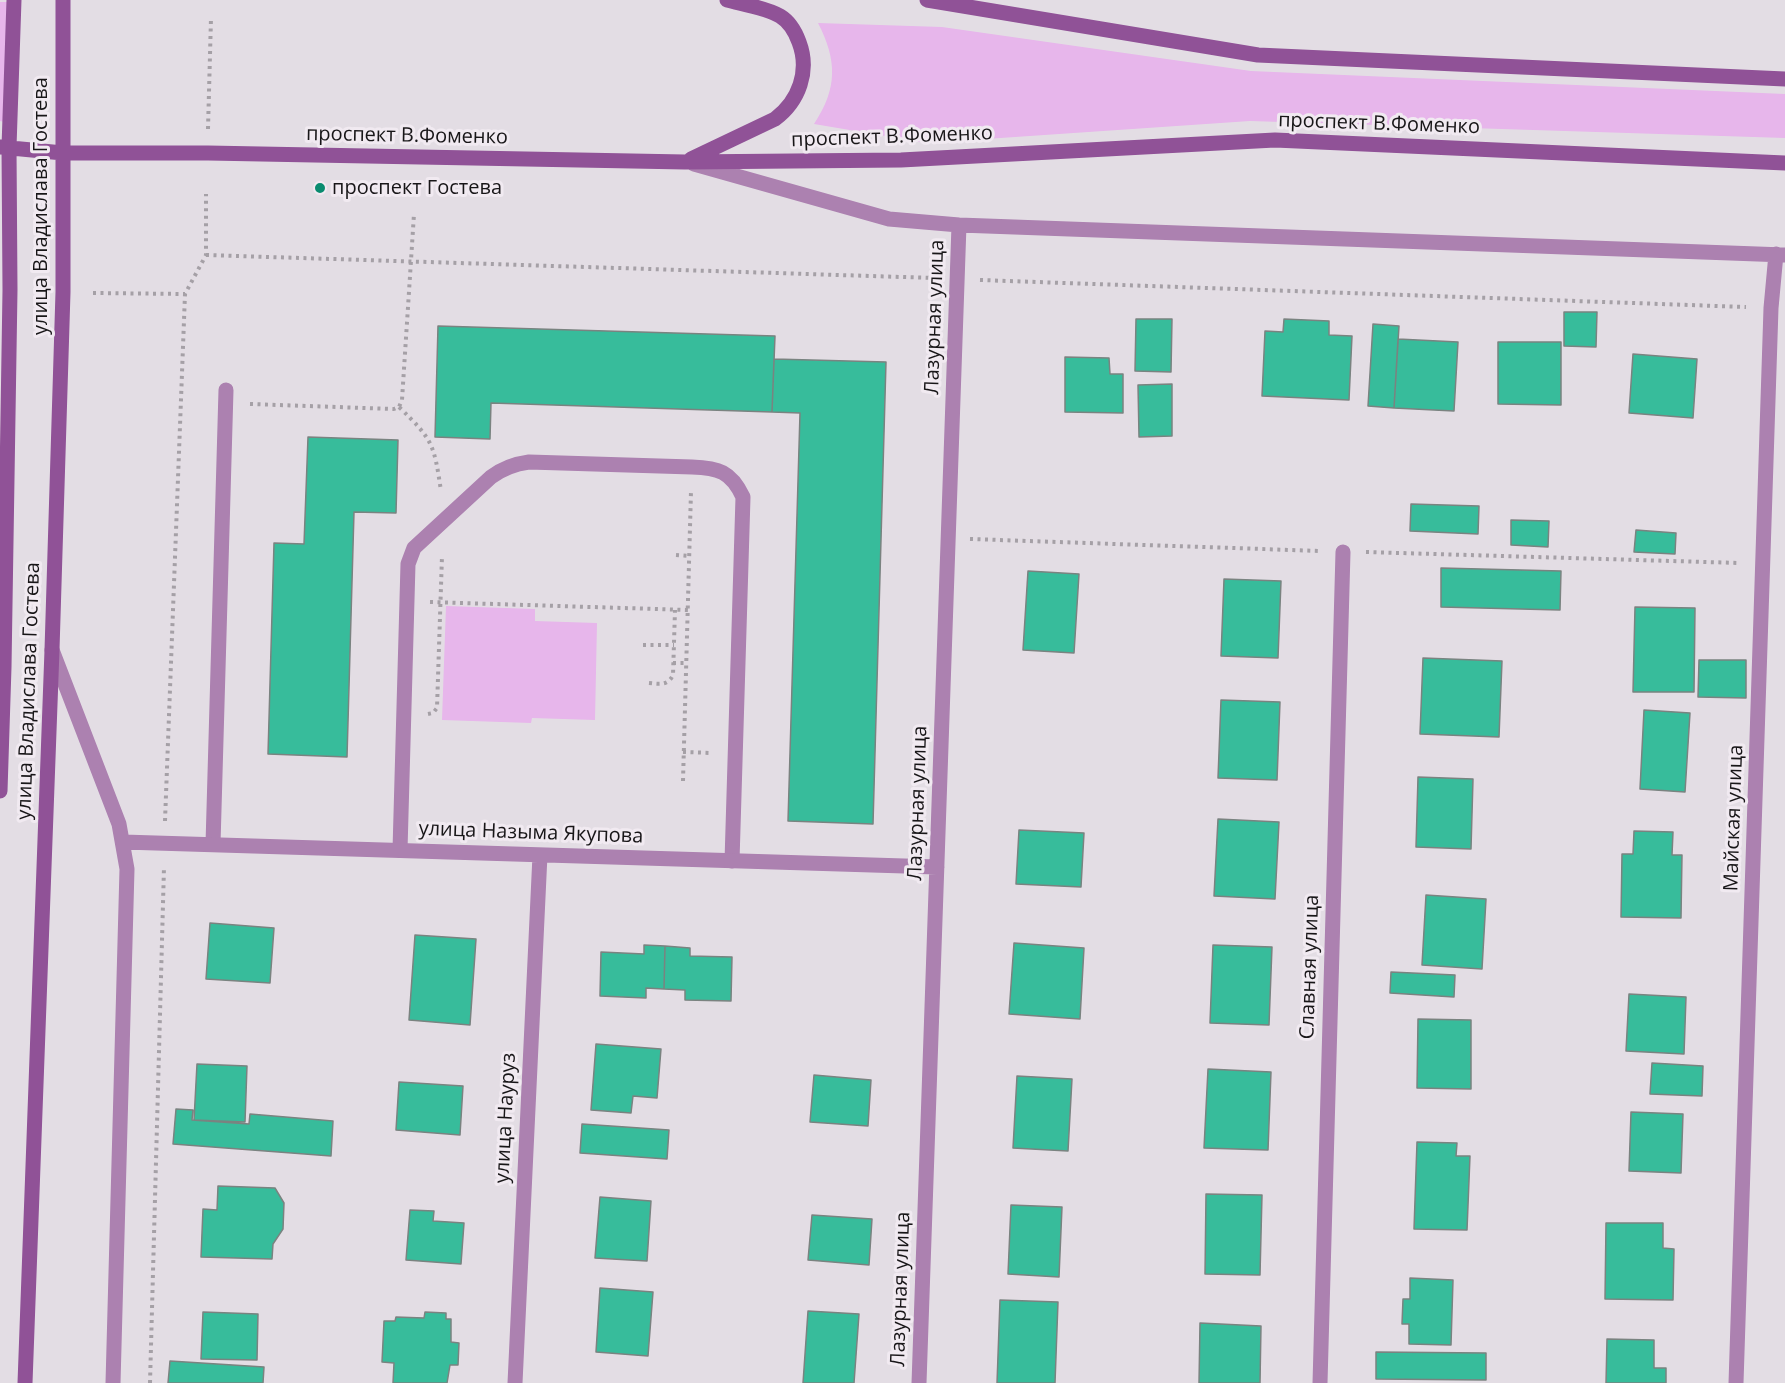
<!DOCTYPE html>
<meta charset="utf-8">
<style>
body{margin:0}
canvas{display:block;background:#e3dde4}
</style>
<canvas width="1785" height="1383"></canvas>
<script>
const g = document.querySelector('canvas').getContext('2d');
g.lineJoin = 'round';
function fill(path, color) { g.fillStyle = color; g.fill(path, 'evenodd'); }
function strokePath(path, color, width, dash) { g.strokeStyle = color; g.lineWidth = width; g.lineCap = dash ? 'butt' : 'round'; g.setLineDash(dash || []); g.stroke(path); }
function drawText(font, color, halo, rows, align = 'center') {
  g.font = font + ' "Open Sans",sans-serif'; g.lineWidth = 6; g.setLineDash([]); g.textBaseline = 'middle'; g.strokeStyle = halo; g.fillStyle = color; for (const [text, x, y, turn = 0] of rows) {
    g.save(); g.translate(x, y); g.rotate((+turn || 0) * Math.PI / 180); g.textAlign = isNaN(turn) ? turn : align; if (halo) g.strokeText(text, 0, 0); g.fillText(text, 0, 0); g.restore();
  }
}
fill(new Path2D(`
 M0,2H8L4,122L0,121Z
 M818,23L942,27L1251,71L1785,94V138L1250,121L927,143L814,124C838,88 837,60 818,23Z
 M446,606L535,609V621L597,623L595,720L532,718L531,723L442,720Z`), '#e7b6eb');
const building = new Path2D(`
 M1564,312H1597L1596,347L1564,346Z
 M1136,319H1172L1171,372L1135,371Z
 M1284,319L1329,321V335L1352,336L1349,400L1262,396L1265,331L1283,332Z
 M1373,324L1399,326L1394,408L1368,406Z
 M438,326L775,336L772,412L491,403L490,439L435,437Z
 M1398,339L1458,342L1454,411L1394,408Z
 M1498,342H1561V405L1498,404Z
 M1633,354L1697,359L1693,418L1629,413Z
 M1065,357L1109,358L1110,374H1123V413L1065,412Z
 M774,359L886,362L873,824L788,821L800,413L772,412Z
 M1172,384V436L1139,437L1138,385Z
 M308,437L398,440L396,513L354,512L347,757L268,754L274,543L304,544Z
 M1411,504L1479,506L1478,534L1410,531Z
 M1511,520L1549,521L1548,547L1511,545Z
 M1636,530L1676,533L1675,554L1634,552Z
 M1441,568L1561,571L1560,610L1441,607Z
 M1028,571L1079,574L1074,653L1023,650Z
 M1224,579L1281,581L1278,658L1221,656Z
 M1635,607L1695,608L1694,692H1633Z
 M1423,658L1502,661L1499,737L1420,734Z
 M1699,660H1746V698L1698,697Z
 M1221,700L1280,702L1277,780L1218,778Z
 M1644,710L1690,713L1685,792L1640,789Z
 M1418,777L1473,779L1471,849L1416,847Z
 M1218,819L1279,822L1275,899L1214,896Z
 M1019,830L1084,833L1081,887L1016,884Z
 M1634,831L1673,832L1672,855H1682L1681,918L1621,917L1622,854H1633Z
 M1426,895L1486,899L1482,969L1422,965Z
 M210,923L274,928L270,983L206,979Z
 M415,935L476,939L470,1025L409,1020Z
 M1014,943L1084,948L1080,1019L1009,1014Z
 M644,945L665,946L664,989L646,988V998L600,996L601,952L644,954Z
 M1213,945L1272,947L1269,1025L1210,1023Z
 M665,946L690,948V956L732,957L731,1001L685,1000V990L664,989Z
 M1391,972L1455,975L1454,997L1390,993Z
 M1629,994L1686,997L1684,1054L1626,1051Z
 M1418,1019L1471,1020V1089L1417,1088Z
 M596,1044L661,1049L657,1098L633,1096L631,1113L591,1110Z
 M1652,1063L1703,1066L1702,1096L1650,1094Z
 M197,1064L247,1066L245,1122L194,1120Z
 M1208,1069L1271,1072L1268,1150L1204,1148Z
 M814,1075L871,1080L868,1126L810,1122Z
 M1017,1076L1072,1079L1068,1151L1013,1148Z
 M399,1082L463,1086L460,1135L396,1130Z
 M176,1109L193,1110L192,1120L249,1124L250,1114L333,1121L331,1156L173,1144Z
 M1631,1112L1683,1114L1681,1173L1629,1171Z
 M582,1124L669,1130L667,1159L580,1153Z
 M1417,1142L1457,1143L1456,1156H1470L1467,1230L1414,1229Z
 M218,1186L275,1188L284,1203L283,1229L273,1244L272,1259L201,1257L203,1209L217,1210Z
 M1206,1194L1262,1195L1260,1275L1205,1274Z
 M600,1197L651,1201L647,1261L595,1258Z
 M1011,1205L1062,1207L1059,1277L1008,1274Z
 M410,1210L434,1211L433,1221L464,1223L461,1264L406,1260Z
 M812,1215L872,1219L869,1265L808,1260Z
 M1606,1223H1663V1248L1674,1249L1673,1300L1605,1299Z
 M1410,1278L1453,1280L1451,1345L1409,1344V1324H1402L1403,1299H1410Z
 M600,1288L653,1292L648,1356L596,1352Z
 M1000,1300L1058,1302L1055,1383H997Z
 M808,1311L859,1314L854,1383H803Z
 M203,1312L258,1314L257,1360L201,1359Z
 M425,1312L446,1313V1319H451V1342L459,1343L458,1365H450L447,1383H393L394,1363L382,1362L384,1321H395L396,1317L424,1318Z
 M1200,1323L1261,1326L1260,1383H1199Z
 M1607,1339L1654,1340V1368H1666V1383H1606Z
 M1376,1352L1486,1353V1380L1376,1379Z
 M170,1361L264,1367L263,1383H168Z`);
fill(building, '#37bc9b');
strokePath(building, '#7a8380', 1.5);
strokePath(new Path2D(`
 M208,129L211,18
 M206,255L934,278
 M980,280L1746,307
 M93,293L185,294L206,255V194
 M250,404L394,409L399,407L402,400L414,214
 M399,407C433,440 434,444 441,491
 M970,539L1320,551
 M1366,552L1740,563
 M676,555L689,556
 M430,602L688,610
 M643,645H674
 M673,663H686
 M649,683C659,684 668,686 673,675L675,610
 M428,714L433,713L437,708L442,556
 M683,752L712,753
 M683,781L691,491
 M165,821L185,294
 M150,1383L164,867`), '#a5a0a6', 4, [3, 4.5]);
strokePath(new Path2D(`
 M213,844L226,390
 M400,850L408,564L414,548L491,477C503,468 514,464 529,462L692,467C718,468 731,471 743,497L732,861`), '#ac81b0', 15);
strokePath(new Path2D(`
 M694,164L889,219L959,225L1785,255
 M52,650L119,824L127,869L113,1383
 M123,842L937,867
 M515,1383L540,855
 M919,1383L959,225
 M1320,1383L1343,552
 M1736,1383L1771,308L1776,254`), '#ac81b0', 15);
strokePath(new Path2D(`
 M927,0L1258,55L1785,79
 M0,147L63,153H208L685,162L901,160L1275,140L1785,163
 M691,159L775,119C799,101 810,71 799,42C795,31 790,22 780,16C767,8 742,4 727,0
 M0,791L4,667L10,290L9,147L14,0
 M25,1383L52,650L63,292V0`), '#905297', 15);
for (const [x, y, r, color] of [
 [320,188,6,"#098b6f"]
]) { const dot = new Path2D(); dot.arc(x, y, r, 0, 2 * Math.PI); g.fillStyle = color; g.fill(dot); strokePath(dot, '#f1eaf1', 2); }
drawText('20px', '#181618', '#f1eaf1', [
 ["проспект В.Фоменко",1379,124,2],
 ["проспект В.Фоменко",407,136,1],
 ["проспект В.Фоменко",892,137,-2],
 ["улица Владислава Гостева",41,206,-90],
 ["Лазурная улица",935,317,-88],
 ["улица Владислава Гостева",29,691,-88],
 ["Лазурная улица",918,803,-88],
 ["Майская улица",1734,818,-88],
 ["улица Назыма Якупова",531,833,2],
 ["Славная улица",1310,967,-88],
 ["улица Науруз",506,1118,-87],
 ["Лазурная улица",901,1289,-88]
]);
drawText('20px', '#181618', '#f1eaf1', [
 ["проспект Гостева",332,188]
], 'left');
</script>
